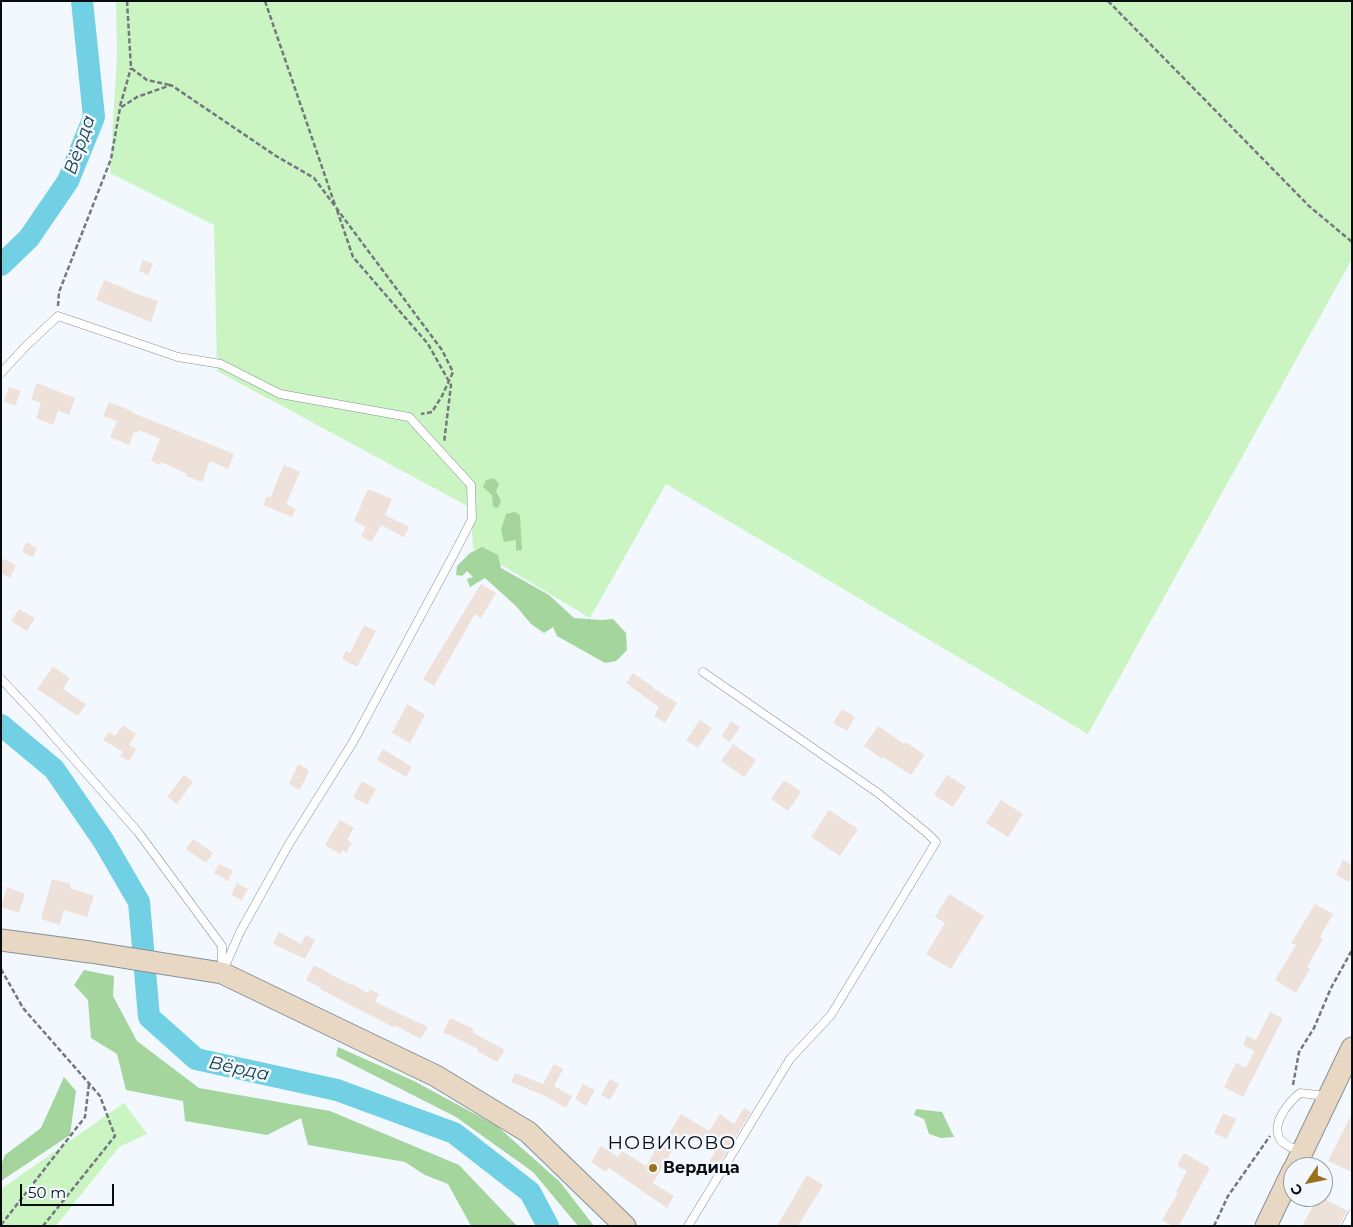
<!DOCTYPE html>
<meta charset="utf-8">
<style>
body{margin:0}
#map{position:relative;width:1353px;height:1227px;overflow:hidden;background:#f2f8fe;font-family:Montserrat,sans-serif}
canvas{display:block}
.frame{position:absolute;inset:0;border:2px solid #090c0f;pointer-events:none}
.north{position:absolute;left:1283px;top:1157px;width:50px;height:50px;box-sizing:border-box;background:#f2f8fe;border:1px solid #959a9e;border-radius:50%;rotate:236deg;font-size:14px;font-weight:700;line-height:20px;text-align:center;color:#090c0f}
.north::after{content:'';display:block;margin:auto;width:18px;height:22px;background:#99721e;clip-path:polygon(50% 0,100% 100%,50% 72%,0 100%)}
.scale{position:absolute;left:20px;top:1184px;width:94px;height:22px;box-sizing:border-box;border:2px solid #090c0f;border-top:0;padding-left:6px;font-size:15px;line-height:18px;white-space:nowrap;color:#090c0f;-webkit-text-stroke:4px #f2f8fe;paint-order:stroke}
</style>
<div id="map">
<canvas width="1353" height="1227"></canvas>
<div class="frame"></div>
<div class="north">С</div>
<div class="scale">50 m</div>
</div>
<script>
const g = document.querySelector('canvas').getContext('2d');
g.lineJoin = 'round';
function fill(path, color) { g.fillStyle = color; g.fill(path, 'evenodd'); }
function strokePath(path, color, width, dash) { g.strokeStyle = color; g.lineWidth = width; g.lineCap = dash ? 'butt' : 'round'; g.setLineDash(dash || []); g.stroke(path); }
function drawText(font, color, halo, rows, align = 'center') {
  g.font = font + ' Montserrat,sans-serif'; g.lineWidth = 5; g.setLineDash([]); g.textBaseline = 'middle'; g.strokeStyle = halo; g.fillStyle = color; for (const [text, x, y, turn = 0] of rows) {
    g.save(); g.translate(x, y); g.rotate((+turn || 0) * Math.PI / 180); g.textAlign = isNaN(turn) ? turn : align; if (halo) g.strokeText(text, 0, 0); g.fillText(text, 0, 0); g.restore();
  }
}
fill(new Path2D(`
 M116,1H1352V259L1088,734L666,484L590,618L473,548L471,508L217,371L214,225L110,173L117,55Z
 M124,1103L147,1134L119,1147L56,1226H1V1189Z`), '#caf5c3');
fill(new Path2D(`
 M494,478L499,484L496,491L501,501L498,508L493,507L492,495L483,487L486,480Z
 M515,512L520,515L522,550L516,551V540L504,542L501,530L506,514Z
 M482,547L498,555L501,568L549,595L574,618L602,620L613,619L626,633L627,650L616,661L605,663L557,636L553,627L544,633L531,624L516,606L485,578L470,587L467,579L473,577L467,571L462,576L456,575L457,566L470,553Z
 M84,970L114,976L113,996L137,1041L199,1088L330,1111L459,1165L517,1226H471L448,1184L425,1175L405,1162L308,1145L301,1118L267,1135L185,1121L183,1101L126,1090L117,1054L91,1038L88,1000L74,985Z
 M338,1047L414,1081L497,1126L560,1182L594,1226H578L533,1172L456,1117L336,1056Z
 M64,1077L76,1091L70,1135L1,1181V1165L5,1155L41,1128Z
 M916,1109L942,1112L954,1137L941,1138L929,1134L924,1119L914,1115Z`), '#a4d59d');
strokePath(new Path2D(`
 M1,265L29,238L68,181L94,117L82,1
 M1,725L54,769L103,840L139,902L149,1017L196,1059L337,1090L454,1133L530,1192L548,1226`), '#72d0e5', 22);
fill(new Path2D(`
 M143,260L153,264L148,275L139,271Z
 M104,280L129,290V291L158,301L151,322L96,300Z
 M37,383L75,398L69,415L58,411L53,425L36,418L41,403L31,399Z
 M9,387L21,391L15,406L4,401Z
 M109,402L132,411L131,412L234,454L228,469L210,461L202,482L186,476L187,474L161,462L160,465L151,461L160,439L139,430L138,433L134,432L129,445L110,437L117,421L103,416Z
 M284,465L300,472L286,504L296,509L292,517L263,505L267,496L270,498Z
 M368,489L392,499L385,515L409,527L404,537L381,525L371,542L361,536L366,527L354,521Z
 M26,542L37,548L33,557L22,552Z
 M1,558L16,565L10,578L1,573Z
 M481,584L496,593L481,618L475,614L434,686L423,679Z
 M19,609L35,618L27,631L11,621Z
 M364,625L376,631L357,667L342,659L346,651L350,653Z
 M53,667L70,678L63,689L86,704L78,716L37,689Z
 M633,673L653,687V688L677,703L665,723L654,716L659,707L626,683Z
 M407,704L425,715L410,743L392,733Z
 M842,709L855,717L847,731L833,723Z
 M700,720L712,728L698,748L686,740Z
 M731,721L740,727L730,742L722,736Z
 M123,725L136,734L129,745L136,749L129,761L120,756L123,752L103,740L109,732L115,736Z
 M878,726L904,744L906,742L925,755L911,775L883,757L882,759L864,746Z
 M733,744L756,760L744,777L721,761Z
 M383,749L412,767L406,777L377,760Z
 M298,764L309,770L300,790L289,784Z
 M184,775L193,782L177,804L167,797Z
 M947,775L966,787L953,807L934,795Z
 M784,780L801,792L788,811L771,799Z
 M362,781L376,789L367,805L353,797Z
 M1001,800L1023,814L1008,837L986,823Z
 M829,810L858,829L840,856L811,837Z
 M340,820L354,828L347,840L352,843L346,853L343,850L340,854L325,845Z
 M193,839L213,853L206,863L186,849Z
 M1343,860L1352,865V876L1349,882L1336,875Z
 M219,864L233,871L228,881L214,873Z
 M52,879L71,884L70,888L94,896L87,917L64,910L60,925L41,919Z
 M237,883L248,889L242,900L231,895Z
 M7,887L25,894L19,913L1,907Z
 M949,894L984,916L951,969L926,954L945,923L935,917Z
 M1315,904L1333,914L1320,937L1323,939L1307,967L1310,969L1296,993L1275,980L1296,945L1291,943Z
 M279,932L301,944L306,935L315,940L305,959L273,944Z
 M314,965L351,985L352,984L368,993L370,989L379,994L375,1002L428,1027L421,1039L394,1025L393,1027L320,989L321,988L306,980Z
 M1270,1012L1283,1018L1243,1097L1224,1087L1236,1063L1246,1068L1254,1051L1243,1045L1247,1036L1256,1040Z
 M450,1018L474,1029L472,1032L505,1050L497,1062L477,1051L478,1049L443,1032Z
 M554,1064L563,1069L554,1086L572,1096L566,1108L545,1096L511,1082L515,1073L543,1084Z
 M610,1079L619,1084L610,1100L601,1095Z
 M583,1084L595,1090L586,1106L575,1099Z
 M744,1108L751,1112L712,1175L704,1170L715,1152L692,1137L687,1146L678,1141L653,1183L674,1196L667,1208L609,1168L606,1172L591,1162L601,1146L618,1157L622,1151L646,1166L660,1142L663,1144L681,1114L709,1131L720,1114L734,1124Z
 M1223,1113L1236,1119L1227,1139L1214,1133Z
 M1352,1113V1172L1328,1161Z
 M1184,1153L1210,1168L1179,1226H1172L1162,1220L1178,1193L1176,1192L1187,1171L1177,1166Z
 M807,1175L823,1185L798,1226H777Z
 M1318,1197H1321L1347,1211L1339,1226H1302Z`), '#ede1d9');
const lane = new Path2D(`
 M1,373L26,346L58,316L178,357L221,364L280,394L409,417L471,485L472,519L455,552L353,742L289,844L240,932L223,971
 M1,679L37,717L138,832L222,946V968
 M1302,1152C1295,1149 1282,1145 1279,1137C1272,1122 1289,1102 1300,1093L1326,1096
 M688,1226L790,1059L831,1015L936,842L927,833L878,793L703,672
 M1346,1226L1352,1214`);
const secondary = new Path2D(`
 M1,940L90,952L222,973L436,1076L528,1132L625,1226
 M1295,1167L1352,1048
 M1266,1226L1293,1170`);
strokePath(lane, '#869098', 9);
strokePath(secondary, '#869098', 23);
strokePath(new Path2D(`
 M127,1L131,68L147,80L170,85
 M265,1L335,205
 M1108,1L1309,206L1352,242
 M120,106L131,68
 M337,210L353,257L428,344L451,385L444,443
 M58,306L59,292L111,159L120,108L137,97L171,85L276,156L314,178L442,350L453,372L442,396L432,412L421,414
 M1,969L23,1008L100,1096L115,1136L43,1226
 M1293,1085L1299,1052L1314,1028L1331,988L1352,950
 M1,1225L85,1117L89,1084
 M1214,1226L1228,1196L1270,1136`), '#74787d', 2.5, [5, 2.5]);
strokePath(lane, '#fff', 8);
strokePath(secondary, '#e7d7c3', 21);
for (const [x, y, r, color] of [
 [653,1168,5,"#99721e"]
]) { const dot = new Path2D(); dot.arc(x, y, r, 0, 2 * Math.PI); g.fillStyle = color; g.fill(dot); strokePath(dot, '#f2f8fe', 2); }
drawText('bold 16px', '#090c0f', '#f2f8fe', [
 ["Вердица",663,1168]
], 'left');
drawText('italic 18px', '#17424b', '#f2f8fe', [
 ["Вёрда",80,145,-71],
 ["Вёрда",239,1069,12]
]);
g.letterSpacing = '1px';
drawText('19px', '#090c0f', '#f2f8fe', [
 ["НОВИКОВО",672,1143]
]);
g.letterSpacing = '0px';
</script>
